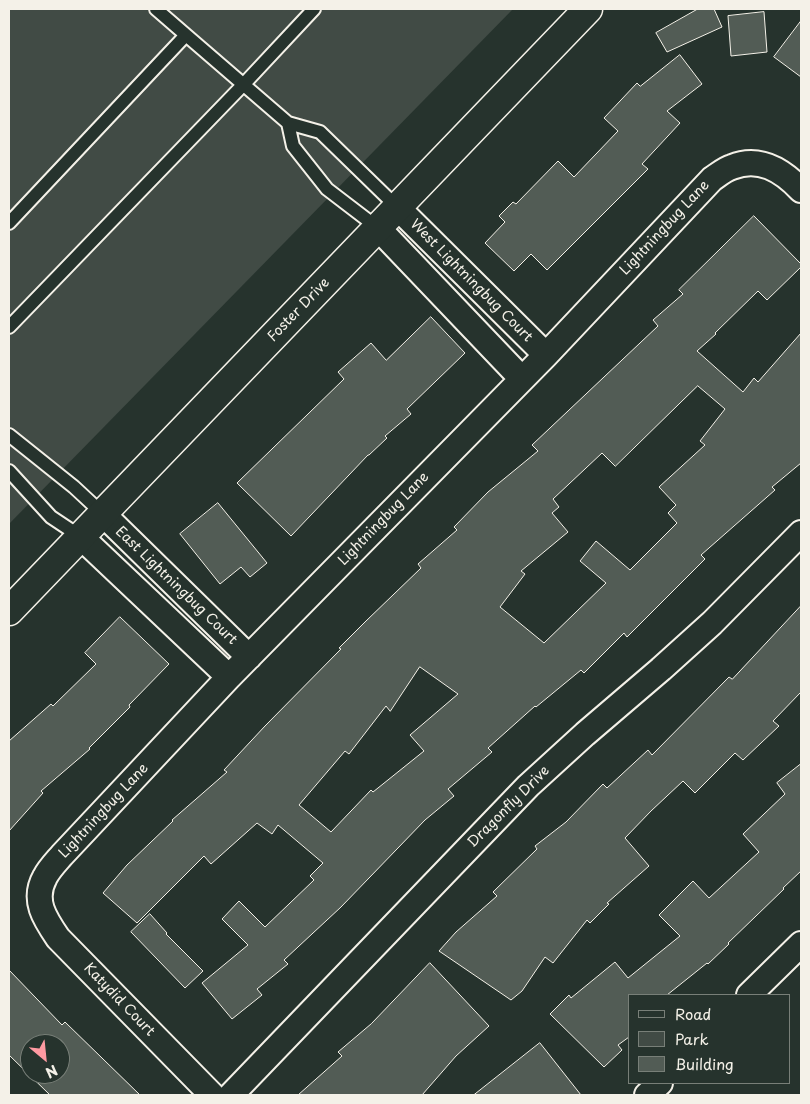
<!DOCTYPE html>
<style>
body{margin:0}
#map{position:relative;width:810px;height:1104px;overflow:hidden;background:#26332d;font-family:"Playpen Sans",sans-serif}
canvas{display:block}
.frame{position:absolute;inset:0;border:10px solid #f4f1e8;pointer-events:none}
.legend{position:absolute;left:628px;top:994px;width:162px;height:90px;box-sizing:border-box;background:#26332d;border:1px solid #787f78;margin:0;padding:6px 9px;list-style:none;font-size:15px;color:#f4f1e8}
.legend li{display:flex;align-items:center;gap:10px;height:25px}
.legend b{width:25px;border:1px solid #787f78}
.north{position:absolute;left:20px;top:1034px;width:50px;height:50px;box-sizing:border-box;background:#26332d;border:1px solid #787f78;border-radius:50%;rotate:152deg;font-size:14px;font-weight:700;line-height:20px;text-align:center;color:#f4f1e8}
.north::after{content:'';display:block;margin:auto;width:18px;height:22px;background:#ff9aa2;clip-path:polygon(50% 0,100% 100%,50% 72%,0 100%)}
</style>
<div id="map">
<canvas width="810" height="1104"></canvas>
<div class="frame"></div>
<ul class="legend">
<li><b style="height:6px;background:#26332d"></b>Road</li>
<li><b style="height:14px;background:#414b45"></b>Park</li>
<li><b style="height:14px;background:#525c55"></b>Building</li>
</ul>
<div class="north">N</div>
</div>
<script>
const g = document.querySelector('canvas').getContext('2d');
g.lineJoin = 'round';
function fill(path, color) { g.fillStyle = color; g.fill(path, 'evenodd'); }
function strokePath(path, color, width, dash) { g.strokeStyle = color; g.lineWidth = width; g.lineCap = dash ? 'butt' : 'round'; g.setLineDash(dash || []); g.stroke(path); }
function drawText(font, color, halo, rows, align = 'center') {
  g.font = font + ' "Playpen Sans",sans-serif'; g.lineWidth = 4; g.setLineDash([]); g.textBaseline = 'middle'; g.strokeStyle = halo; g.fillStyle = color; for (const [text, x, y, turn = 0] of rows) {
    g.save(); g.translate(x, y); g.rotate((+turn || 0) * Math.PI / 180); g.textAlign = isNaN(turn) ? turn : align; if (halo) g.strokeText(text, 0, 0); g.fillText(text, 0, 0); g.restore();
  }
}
fill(new Path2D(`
 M9,9H513L9,524Z`), '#414b45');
const building = new Path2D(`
 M698,9H714L722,27L667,52L656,33Z
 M764,12L767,52L731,56L728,16Z
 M801,21V77L774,57Z
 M680,55L702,84L667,111L680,123L642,164L648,169L547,270L531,254L514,271L485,243L505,222L499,216L513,202L516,204L558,161L574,177L618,131L604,118L637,83L640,86Z
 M754,216L801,264V267L767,300L758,291L715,333L716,334L697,351L743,392L754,378L758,382L801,333V463L772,487L775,490L701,555L705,559L627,637L624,633L584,673L581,670L536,707L535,706L488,748L492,752L448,789L454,796L425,820L341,907L284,960L288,964L257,989L262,995L232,1019L202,983L248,945L222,919L239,901L265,927L314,880L310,876L323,863L278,825L272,834L257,823L211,864L204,856L137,923L103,893L127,865L173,821L172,820L227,772L224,770L265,726L341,649L339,648L366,621L421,568L418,564L457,530L454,527L488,492L538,451L532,445L658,326L653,320L683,294L679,290ZM698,386L725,409L700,441L705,445L659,487L676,505L668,513L677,523L630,570L596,541L580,561L606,583L544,643L500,607L525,574L521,571L568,532L552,513L559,507L553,499L602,453L615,466ZM420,667L458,694L410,735L424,751L373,792L371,790L331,832L299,805L345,751L349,754L386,706L390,711Z
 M431,317L465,353L407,409L411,414L385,436L387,438L369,455H368L291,536L237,483L344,379L338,372L371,343L386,360Z
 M218,503L267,563L250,577L241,567L220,584L180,534Z
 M801,606V692L773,721L779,726L743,760L735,753L695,793L683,781L651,811L625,838L649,866L607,903L609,904L590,923L587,920L553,963L545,957L522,991L511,1000L439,951L456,932L497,896L493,892L537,849L535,846L566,822L603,784L607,788L648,750L652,755L729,677L732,679Z
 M120,617L169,664L129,705L130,707L89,748L90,749L41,791L43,793L9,831V741L51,704L53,706L96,664L85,653Z
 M801,764V871L783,888L784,889L728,943L729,944L708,964L707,963L667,995H629V1037L618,1045L622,1050L604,1067L550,1014L569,995L571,998L615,962L628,978L680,936L659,915L693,881L709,898L759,852L743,834L785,794L777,783Z
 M150,914L167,933L166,934L203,971L185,988L131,932Z
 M430,963L489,1026L456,1056L422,1095H298L342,1056L338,1052L371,1024Z
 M9,970L62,1025L65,1022L140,1095H50L9,1055ZM30,1044H60V1074H30Z
 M540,1043L581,1095H474Z`);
fill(building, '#525c55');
strokePath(building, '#f4f1e8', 1);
const service = new Path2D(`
 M156,9L186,35
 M288,123L293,146L327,189L378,228
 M9,223L186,35L288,123L320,132L397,207
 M9,327L243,85L314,9
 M9,435L74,487L103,514
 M9,471L51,517L81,537`);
const minor = new Path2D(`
 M397,207L546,355
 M378,228L522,379
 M103,514L249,657
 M81,537L229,677
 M749,995L801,944
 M212,1095L58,938C45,919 32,900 45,877C49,869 56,862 62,855L229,677L546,355L712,179C718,175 725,169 732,167C759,156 782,170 801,190
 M231,1095L528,786L585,734L661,669L712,623L801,533
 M647,1095L660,1083`);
const tertiary = new Path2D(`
 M9,611L588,9`);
strokePath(service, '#f4f1e8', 16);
strokePath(minor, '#f4f1e8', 28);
strokePath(tertiary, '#f4f1e8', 31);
strokePath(service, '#26332d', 12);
strokePath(minor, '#26332d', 24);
strokePath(tertiary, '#26332d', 28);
drawText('14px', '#f4f1e8', '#26332d', [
 ["Lightningbug Lane",665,228,-47],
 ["West Lightningbug Court",471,281,45],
 ["Foster Drive",299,310,-46],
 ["Lightningbug Lane",384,519,-46],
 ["East Lightningbug Court",176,586,44],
 ["Dragonfly Drive",509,807,-45],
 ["Lightningbug Lane",104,811,-47],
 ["Katydid Court",119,1000,46]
]);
</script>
